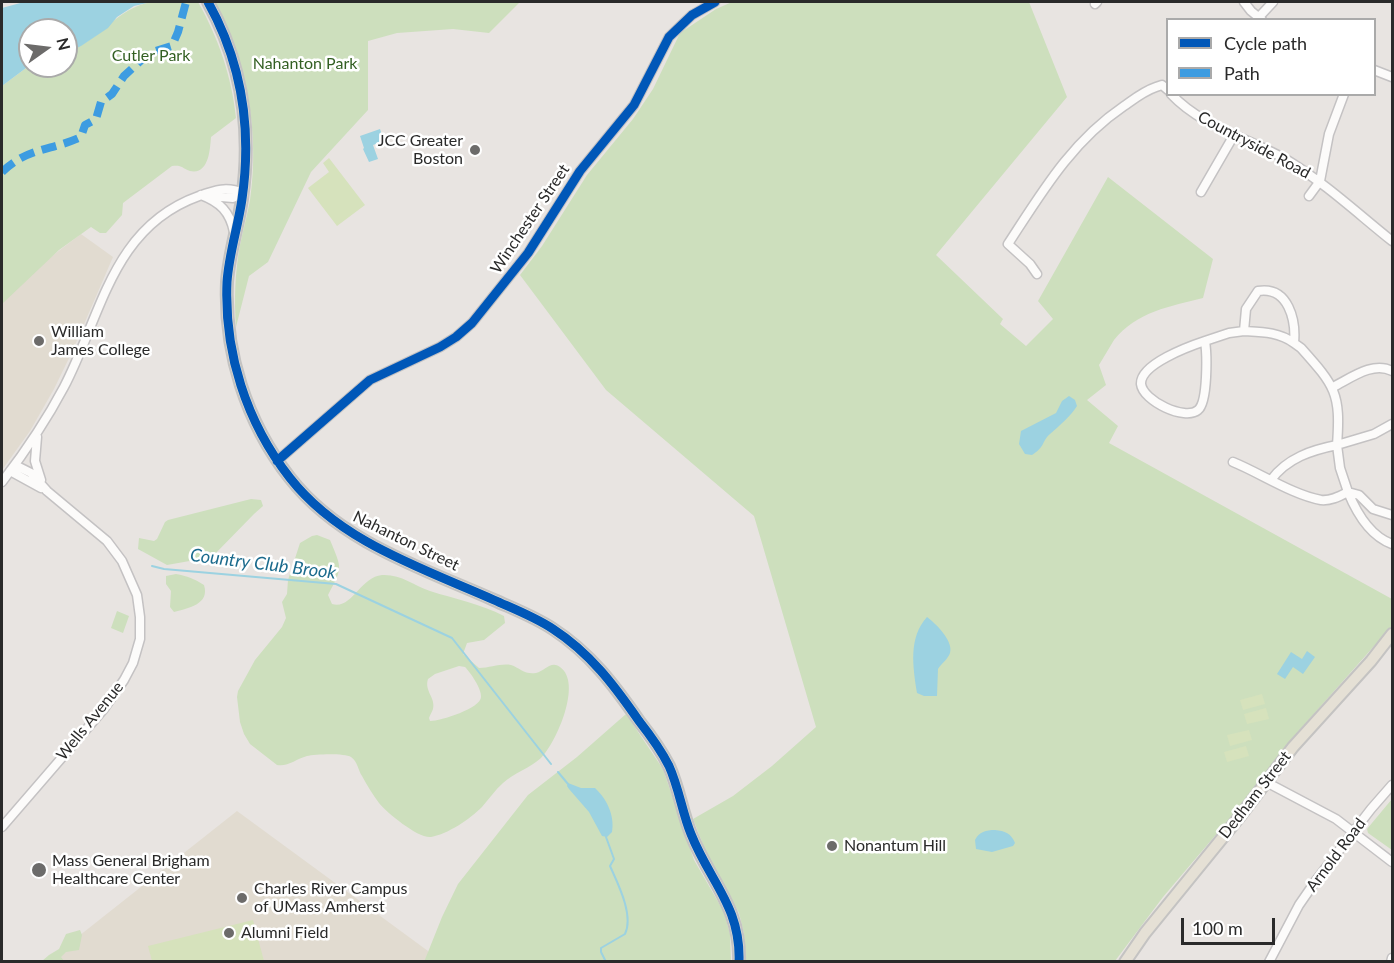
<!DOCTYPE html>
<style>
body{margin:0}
#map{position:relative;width:1394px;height:963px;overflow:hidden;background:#e8e4e1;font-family:Lato,sans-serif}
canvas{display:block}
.frame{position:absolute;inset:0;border:3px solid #2a2a2a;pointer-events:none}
.legend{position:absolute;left:1166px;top:18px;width:210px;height:78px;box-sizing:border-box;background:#fff;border:2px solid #aaa;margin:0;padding:8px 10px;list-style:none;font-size:18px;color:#2a2a2a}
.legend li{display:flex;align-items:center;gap:12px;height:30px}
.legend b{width:30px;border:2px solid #aaa}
.north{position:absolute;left:18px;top:18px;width:60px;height:60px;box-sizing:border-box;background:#fff;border:2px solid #aaa;border-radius:50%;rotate:76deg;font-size:16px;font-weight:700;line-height:24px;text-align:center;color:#2a2a2a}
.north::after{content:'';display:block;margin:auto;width:21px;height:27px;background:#6c6b6a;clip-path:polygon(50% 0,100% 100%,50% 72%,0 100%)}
.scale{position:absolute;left:1181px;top:918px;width:94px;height:27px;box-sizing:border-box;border:3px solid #2a2a2a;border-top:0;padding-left:8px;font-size:18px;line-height:21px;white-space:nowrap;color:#2a2a2a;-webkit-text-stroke:4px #fff;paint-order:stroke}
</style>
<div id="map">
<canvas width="1394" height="963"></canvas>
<div class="frame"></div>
<ul class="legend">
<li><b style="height:8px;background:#0057b8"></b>Cycle path</li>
<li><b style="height:8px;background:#3d9ce1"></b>Path</li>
</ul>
<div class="north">N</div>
<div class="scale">100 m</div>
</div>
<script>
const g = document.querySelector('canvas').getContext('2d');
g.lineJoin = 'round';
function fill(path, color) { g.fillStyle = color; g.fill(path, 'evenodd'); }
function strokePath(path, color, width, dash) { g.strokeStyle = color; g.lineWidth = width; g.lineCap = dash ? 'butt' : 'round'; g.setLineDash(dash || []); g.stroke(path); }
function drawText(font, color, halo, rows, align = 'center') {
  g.font = font + ' Lato,sans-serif'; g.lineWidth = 5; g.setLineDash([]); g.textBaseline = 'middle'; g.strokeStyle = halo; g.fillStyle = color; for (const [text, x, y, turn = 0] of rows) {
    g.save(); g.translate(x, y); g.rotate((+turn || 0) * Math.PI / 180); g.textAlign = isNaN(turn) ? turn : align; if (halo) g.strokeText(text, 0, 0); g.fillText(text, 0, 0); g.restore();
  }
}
fill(new Path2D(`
 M81,234L113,257L72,352L54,389L30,431L2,470V294Z
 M237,811L428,951L429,961L46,962Z`), '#e1dbd0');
fill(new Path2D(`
 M151,2H198C218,37 232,77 236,118L211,137C210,149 209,175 190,171C181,168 183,165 172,166L123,203L122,215L106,233H100L91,227L59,250L2,304V86L30,65L66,66V52C99,41 117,8 151,2Z
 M215,2H520L489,33L453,29L397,33L368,41V110L311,172L268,262L249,276L236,327C234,300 235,272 240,245C243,230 247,216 250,200C260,132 247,63 215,2Z
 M732,2H1029L1067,97L936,255L1003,319L1000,324L1026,346L1053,319L1038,301L1108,177L1213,259L1203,298C1171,306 1136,312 1114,340C1109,348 1104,357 1099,365L1106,385L1087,400L1118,426L1109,443L1392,599L1391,627L1288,743L1236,811L1163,897L1115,961H745L744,934L739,913L707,855L693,819L733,796L772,766L816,727L754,516L606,390L520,275L542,246L587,175L633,119L653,89L680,33L716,9Z
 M251,499L261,500L263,506L254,514L212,557L167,565L138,549L139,538L154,541L157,539L165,522L168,520Z
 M317,535L330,540C342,569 343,567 328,595L332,604C352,610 360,577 382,575C401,574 413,585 430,591C455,599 481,604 504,616L505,623L484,640L467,643L463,654L479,668C490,668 501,663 511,665C520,668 525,675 536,673C545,671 551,660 560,667C583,683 556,743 541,758C530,768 514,773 503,783C495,790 489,799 482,807C470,819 448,834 431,837C419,839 387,813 379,803C373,795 367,785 362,776C358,770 358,762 351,757C345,753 315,754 307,756C296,759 288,767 277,765L250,744L244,734L240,722L237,697L238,691L255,660L282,627L286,618L282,602L287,594L288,580L300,543L312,536ZM459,666L465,667C470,672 482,689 481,697C481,708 441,721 430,721L429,718C430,715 432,712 433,709C436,698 424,691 428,679L435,674Z
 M176,574C187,576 195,579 204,585C210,604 189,608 174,612L170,607L171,591L166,584V576Z
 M117,611L129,616L123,633L111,628Z
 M626,714L663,769L694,860L724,912L730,934L731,961L424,962L442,917L458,884L528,795L577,757Z
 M1392,799V850L1368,833L1367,829Z
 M80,930L82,935L79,950L66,952L61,957L64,961H42L49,955L59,949L66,934Z`), '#cddfbd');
fill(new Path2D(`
 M329,158L365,205L337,226L308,188L329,172L323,163Z
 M1262,694L1265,704L1243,710L1240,700Z
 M1266,708L1269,719L1247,724L1244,714Z
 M1249,730L1252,740L1230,746L1227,735Z
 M1246,746L1249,756L1227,762L1224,752Z
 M253,920L264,961H152L148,946Z`), '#d6e2bc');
fill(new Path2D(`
 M24,2H151L134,6L117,17L108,28L81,46L68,52H66V30H30V65L2,86V8Z
 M380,129L384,141L373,145L378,159L369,162L363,149L364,148L360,136Z
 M1069,396L1075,400L1077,406C1070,417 1060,425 1050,434C1042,441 1045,447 1032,455L1025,454L1019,444L1021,431L1056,413L1062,401Z
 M927,617C935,623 954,641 950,653C948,659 941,664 938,669L937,696H924L917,693C913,667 908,638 927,617Z
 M1307,651L1315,657L1303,674L1293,667L1285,679L1277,674L1291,652L1302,659Z
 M568,783L581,788H595C607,799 615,816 612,832L607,837L602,836L589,812L569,789L567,786Z
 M995,830C1005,831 1011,833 1015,843L1013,846L992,852L976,849L975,840C979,832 986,830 995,830Z`), '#9cd2e1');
strokePath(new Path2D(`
 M152,566L164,569L336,584L452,638L551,764
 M558,772L568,784
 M606,837L614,859L610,866C618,884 634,915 625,934L601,948V952L606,962`), '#9cd2e1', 2);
const minor = new Path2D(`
 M1244,2L1251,11L1262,20
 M1095,4L1097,2
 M1259,17L1273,2
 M1374,70L1392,77
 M1171,94C1202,127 1248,138 1287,160C1325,183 1357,213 1392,241
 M1201,192L1234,135
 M201,195C220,202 230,212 234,232
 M210,196L233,198L243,193
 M1309,196L1320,181L1329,134L1344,94
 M1037,274L1030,264L1008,244C1042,192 1071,142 1124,106C1134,99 1144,91 1156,87L1162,85L1168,90
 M1205,341C1190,346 1140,364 1141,384C1143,401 1185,421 1198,410C1208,402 1207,354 1205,341L1229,333L1244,331
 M1333,387C1351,378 1373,361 1392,371
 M37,437L35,461L41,480
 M277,461L370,380L440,347L456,337L472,323L528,253L580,171L634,105L669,37L692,15L715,2
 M1233,462C1260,473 1293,495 1321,500C1331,501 1340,496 1348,492L1340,468L1337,445L1374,434L1392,424
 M10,471L41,488
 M1271,480C1287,458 1312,450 1337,445C1341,393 1335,386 1301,348L1294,343C1296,321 1289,286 1258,291L1246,309L1244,331C1262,332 1279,332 1294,343
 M2,482C25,452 46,421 64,387C102,314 112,227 199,196C215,190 227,186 243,193
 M1348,492C1357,514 1370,536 1392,544
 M1348,492L1359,495L1373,509L1392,515
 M1266,782L1336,819L1392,862
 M2,827L103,710L124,680L133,663L140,639V617L137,595L122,561L107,541L47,491L31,473L15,465
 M1269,962L1299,905L1317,879L1371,809L1392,785
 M1391,962L1392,958`);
const major = new Path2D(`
 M208,2C242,63 252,130 242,199C238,227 229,253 227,282C224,352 246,422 290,478C340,542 422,568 494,600C514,609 535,617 553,629C590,653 614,685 639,721C650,735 661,750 669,766C679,788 682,812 691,834C710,882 741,907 739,962
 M1125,962L1145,933L1241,815L1293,747L1371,661L1392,634`);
strokePath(minor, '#c4c2c3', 11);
strokePath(major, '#c4c3c2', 14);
strokePath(minor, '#fcfbfa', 8);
strokePath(major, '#e5e0d5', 10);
strokePath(new Path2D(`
 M2,172C28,147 51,151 81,137L85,125L96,119L101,102L112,94L124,76L149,53L172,46L178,32L186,2`), '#3d9ce1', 8, [15, 8]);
strokePath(new Path2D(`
 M208,2C242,63 252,130 242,199C238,227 229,253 227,282C224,352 246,422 290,478C340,542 422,568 494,600C514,609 535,617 553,629C590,653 614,685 639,721C650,735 661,750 669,766C679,788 682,812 691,834C710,882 741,907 739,962
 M277,461L370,380L440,347L456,337L472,323L528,253L580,171L634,105L669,37L692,15L715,2`), '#0057b8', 9);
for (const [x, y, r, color] of [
 [475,150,6,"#6c6b6a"],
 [39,341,6,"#6c6b6a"],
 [832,846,6,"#6c6b6a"],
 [39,870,8,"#6c6b6a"],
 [242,898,6,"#6c6b6a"],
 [229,933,6,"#6c6b6a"]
]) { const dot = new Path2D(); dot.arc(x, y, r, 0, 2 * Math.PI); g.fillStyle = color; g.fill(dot); strokePath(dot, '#fff', 2); }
drawText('16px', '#325f22', '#fff', [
 ["Cutler Park",151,56],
 ["Nahanton Park",305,64]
]);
drawText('16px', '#2a2a2a', '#fff', [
 ["JCC Greater",463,141,"right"],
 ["Boston",463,159,"right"],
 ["William",51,332],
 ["James College",51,350],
 ["Nonantum Hill",844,846],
 ["Mass General Brigham",52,861],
 ["Healthcare Center",52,879],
 ["Charles River Campus",254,889],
 ["of UMass Amherst",254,907],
 ["Alumni Field",241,933]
], 'left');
drawText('16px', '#2a2a2a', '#fff', [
 ["Countryside Road",1254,145,28],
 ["Winchester Street",530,219,-56],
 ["Nahanton Street",406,541,26],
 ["Wells Avenue",90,721,-51],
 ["Dedham Street",1255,795,-52],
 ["Arnold Road",1336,855,-53]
]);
drawText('italic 18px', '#1c6b8d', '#fff', [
 ["Country Club Brook",263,564,7]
]);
</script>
